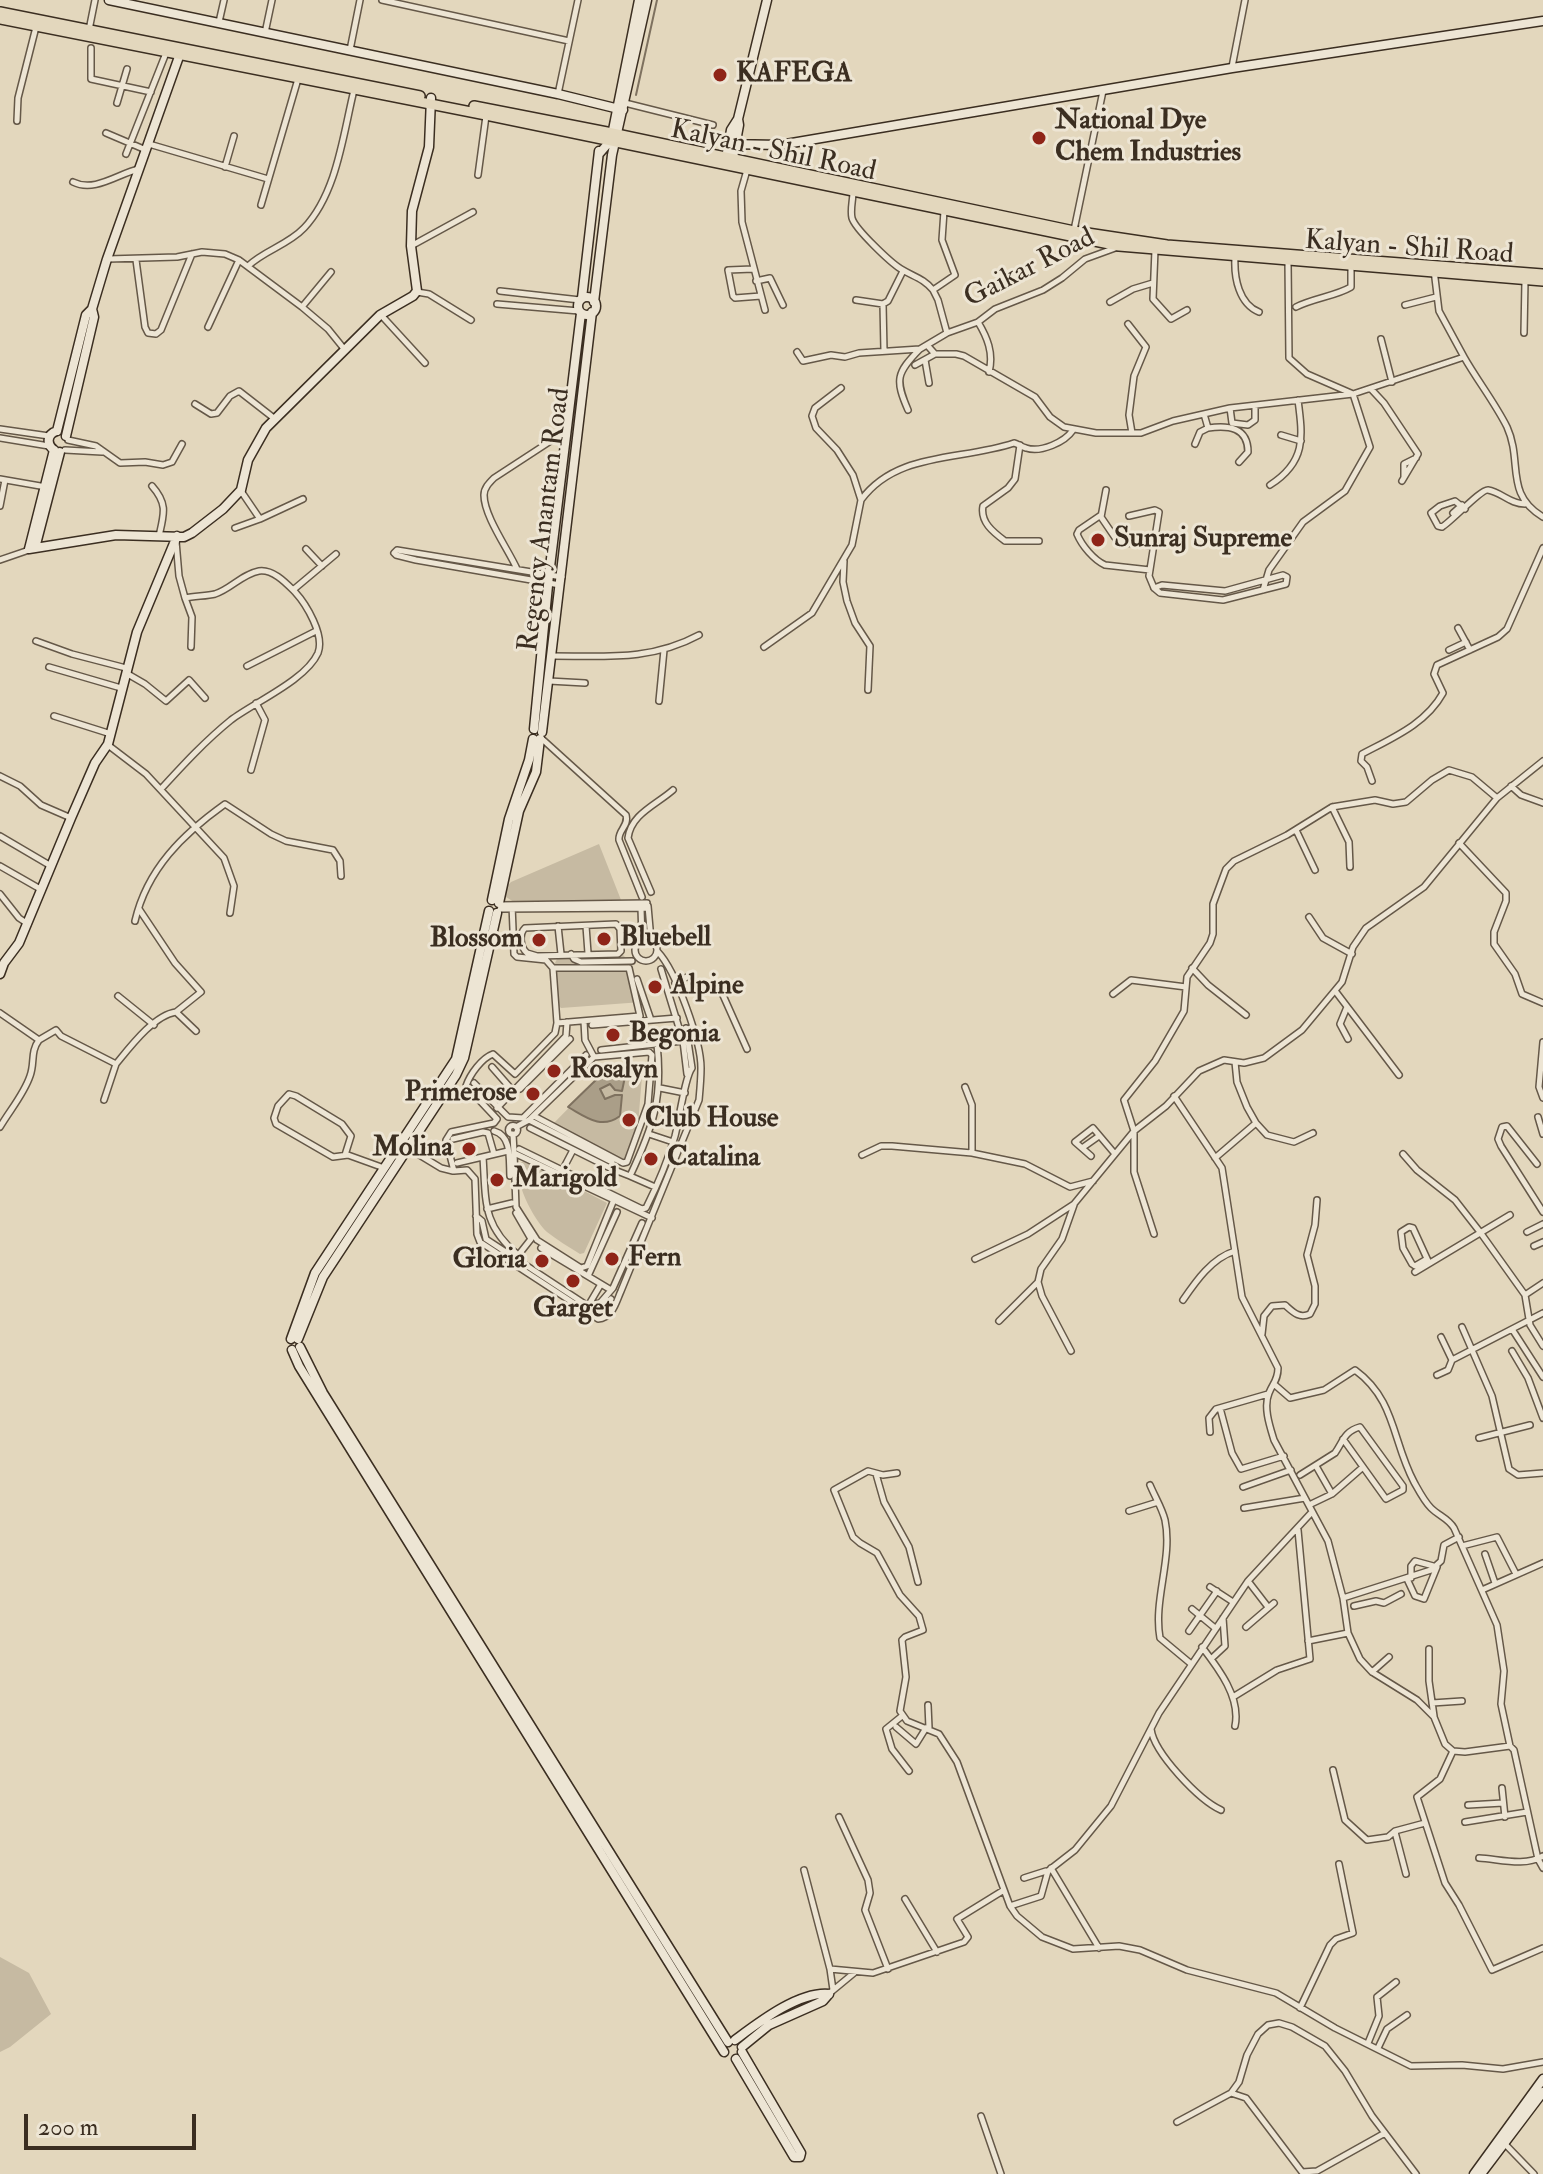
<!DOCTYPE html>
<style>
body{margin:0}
#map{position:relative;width:1543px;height:2174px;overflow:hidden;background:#e3d7bd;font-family:"IM FELL Double Pica",serif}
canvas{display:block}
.scale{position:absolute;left:24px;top:2114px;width:172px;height:36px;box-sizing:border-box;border:4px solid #3b2e21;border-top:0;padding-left:10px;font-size:24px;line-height:28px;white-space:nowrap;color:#3b2e21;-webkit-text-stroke:6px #ede5d4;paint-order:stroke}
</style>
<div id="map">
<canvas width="1543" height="2174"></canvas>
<div class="scale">200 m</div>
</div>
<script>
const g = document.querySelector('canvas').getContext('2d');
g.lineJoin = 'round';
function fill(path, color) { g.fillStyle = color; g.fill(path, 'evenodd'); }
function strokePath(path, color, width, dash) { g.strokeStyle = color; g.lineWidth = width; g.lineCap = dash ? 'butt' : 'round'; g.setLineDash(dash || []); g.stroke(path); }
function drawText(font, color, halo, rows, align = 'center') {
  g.font = font + ' "IM FELL Double Pica",serif'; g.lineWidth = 6; g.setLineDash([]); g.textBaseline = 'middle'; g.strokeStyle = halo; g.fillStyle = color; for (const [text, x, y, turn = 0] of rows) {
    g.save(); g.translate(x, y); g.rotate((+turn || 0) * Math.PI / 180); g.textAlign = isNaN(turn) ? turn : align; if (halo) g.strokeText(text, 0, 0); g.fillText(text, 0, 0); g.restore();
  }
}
fill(new Path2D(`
 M599,844L621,900L514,902L506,897V887L511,882Z
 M622,954L625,957L642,1002L561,1008L559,1006L555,963L557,959Z
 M626,1072L640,1073L642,1076L638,1125L626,1160L623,1161L552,1125L599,1077Z
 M527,1161L607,1203L584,1253L580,1254C569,1247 557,1240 547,1232C534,1220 511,1178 521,1162Z
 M0,1957L29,1973L51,2014L10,2047L0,2052Z`), '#c6baa2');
const water = new Path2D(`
 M626,1072L622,1091L615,1090L610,1084L600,1089L605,1099L615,1095H622L620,1116C601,1130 586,1117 568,1107L599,1077Z`);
fill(water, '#aa9e88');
strokePath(water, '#7e715f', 2);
strokePath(new Path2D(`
 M636,95L657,0`), '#7e715f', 2);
const street = new Path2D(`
 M382,0L569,41
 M219,22L224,0
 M89,30L95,0
 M265,33L272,0
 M91,48V79L151,92
 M350,50L360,0
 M1232,67L1245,0
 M558,94L578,0
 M117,103L127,69
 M625,103L713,125
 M17,121L18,98L36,27
 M106,133L146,150
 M149,144L268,179
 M126,154L166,53
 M225,167L234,136
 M747,170L741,191L742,222L765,310
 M478,175L486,116
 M73,182C95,193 119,173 139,169
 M853,192C853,200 850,210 852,218C855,229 891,263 901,269C914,277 923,278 933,290L955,275L942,240L944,211
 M261,205L298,79
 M1074,230L1103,91
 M411,246L473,212
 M1155,250L1153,299L1171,319L1187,310
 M1235,258C1234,278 1239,304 1259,312
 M108,259L177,257L202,252L225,254L239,260L302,307L328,329L345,350
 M136,260L145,327L148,333L156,334L161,330L192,254
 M248,266C265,250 288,245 304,228C337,193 343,135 354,90
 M753,269L728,270L733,296L735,298L761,296
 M756,281L770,278L783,305
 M933,290L938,300L947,333
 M500,291L580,300
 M417,292L429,294L471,320
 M856,300L883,304L888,301L903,271
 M1110,302L1133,289L1153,283
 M497,304L579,311
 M883,304L884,351
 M1405,305L1436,297
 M302,307L331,272
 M1296,307C1314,298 1336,296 1351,287V267
 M381,315L425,363
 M978,322C987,337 994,353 989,372
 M1128,324L1146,347L1134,376L1129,415L1132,433
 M208,327L239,260
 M1524,333L1525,281
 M1381,339L1392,382
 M927,345L935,354H956L964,356L1035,397L1050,417L1064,427L1096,433H1141L1173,421L1230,408L1353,394L1464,357L1439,311L1434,270
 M797,352L803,361L831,355L845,357L859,353L920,349L947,333L978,322L995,309L1043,290L1062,278L1085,259L1118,247
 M1464,357C1477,380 1495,403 1507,427C1523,462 1504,494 1543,517
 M925,360L929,383
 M915,365L935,354
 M1371,389L1384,403L1418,454L1402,481
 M195,404L211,414L217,413L230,396L239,391L275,419
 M1230,408L1232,423L1248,425L1255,420V406
 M908,410C895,380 896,373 920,349
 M1204,414L1208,428C1228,425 1248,427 1248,452L1239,462
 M0,429L49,436
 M1281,435L1301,441
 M0,438L49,446
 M68,440L96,446L120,463L145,462L163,465L172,462L182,444
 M1195,444L1200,432L1208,428
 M1020,445L1015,479L1008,488L983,506C980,522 993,532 1005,541H1039
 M65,450L102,452
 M1404,477V464L1416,458
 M0,479L46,487
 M1270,485C1306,462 1303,438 1298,400
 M152,486C168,504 164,514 159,536
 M1106,490L1101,517L1118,542L1154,546
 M241,491L260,519L303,499
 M861,500C897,451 961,461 1014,443C1018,444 1022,447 1026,448C1041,453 1065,442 1073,430
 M0,506L5,480
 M1465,509L1455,501L1440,506L1431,513L1438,526L1442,527C1452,521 1481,489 1488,490C1501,492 1510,504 1525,504
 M1453,513L1462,505
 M1101,515L1079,530L1077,534C1082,546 1094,560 1105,565L1150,570
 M1129,516L1155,510L1159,512L1149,576L1154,588
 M235,528L260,519
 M306,549L322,566
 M0,560L29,550
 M844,561L843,582L847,601L855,623L870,646L868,690
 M517,569C508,549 484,516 484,495C484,488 489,483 494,478L566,431
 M1283,575L1287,577L1286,584L1223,600L1160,593L1154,588L1162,585L1225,591Z
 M560,585L416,560L396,555L394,553L397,550L562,577
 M293,590L336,554
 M1263,590L1269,570L1303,522L1345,491L1370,447L1353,394L1307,374L1289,358L1288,262
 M185,598L192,617L191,647
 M1458,628L1470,650
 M36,641L72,654L126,668
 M764,647L812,613L852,545L861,500L853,475L837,450L816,428L812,416L815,408L841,388
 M1449,650L1466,642
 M552,656C605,656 651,661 699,635
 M247,666L316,631
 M49,667L121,688
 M126,673L145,684L166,701L189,680L205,698
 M549,681L585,683
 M659,701L664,650
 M54,716L111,734
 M541,738L626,815C629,826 618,830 619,840L642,897
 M108,745L146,774L224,858L234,886L230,913
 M251,770L265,720L256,703
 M0,776L20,786L41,805L71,818
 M1372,781L1367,767L1361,761L1362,754C1392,738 1426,724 1443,693L1434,674L1437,665L1498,637L1507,629L1543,548
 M1511,786L1521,795L1543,803
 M161,789C183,765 205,741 231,720C255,702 306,680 318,653C325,635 306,604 295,592C286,583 273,569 259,571C242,574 231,589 215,594C207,596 195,596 185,598L179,576L176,541
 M1332,807L1349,842L1350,867
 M1296,830L1315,870
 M0,836L51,866
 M1459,843L1506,893V901L1494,932V944L1515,974L1522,994L1543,1003
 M0,866L42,890
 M651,892L628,838C631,814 656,805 673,790
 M0,894L19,918L28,924
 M500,905L647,903
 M512,905L514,954L517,957L546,960L553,968H629L640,1016L557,1023
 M648,906L651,940
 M641,908L642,939
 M139,909L175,963L201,992L176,1012
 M500,909L648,908
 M1309,917L1323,938L1352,954
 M135,921C147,869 183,834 225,804L271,834L286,841L333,850L340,861L341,876
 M616,924L620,929L621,951L618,954L537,956L527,953C520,947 519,934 525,928Z
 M558,926L561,954
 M586,926L588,953
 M635 950a11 11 0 1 1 22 0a11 11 0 1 1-22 0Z
 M571,954L574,959L581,962L632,961
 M553,968L557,1023L555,1033L515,1074L493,1054C482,1058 470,1074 466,1086L497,1119L494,1123L451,1132L446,1140L454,1171L467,1170L475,1179L477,1234L480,1242L598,1319C613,1318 616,1302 621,1291L699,1100C700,1089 701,1079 701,1068C701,1041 676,971 658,952
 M1192,968L1208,985L1246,1015
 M637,979L651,1020
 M675,983L689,976
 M718,984L747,1049
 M1336,992L1399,1075
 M1113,994L1131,980L1186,987
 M118,996L154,1025
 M1347,1007L1340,1024L1348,1039
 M0,1013L39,1040L56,1030L61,1036L116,1064C130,1047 154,1015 176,1012L196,1031
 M592,1025L677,1018
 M683,1041L687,1074
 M1543,1042L1539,1087L1543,1098
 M601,1050L683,1041L661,969
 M1235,1062L1237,1082L1247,1107L1256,1123L1267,1135L1294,1142L1313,1133
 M492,1067L513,1091
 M474,1083L508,1117L523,1118L586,1055
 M965,1087L972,1105V1153
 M660,1088L685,1093
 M515,1090L520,1089L570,1039
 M1174,1096L1222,1168L1242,1297L1278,1368C1278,1380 1273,1383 1269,1393C1263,1407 1270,1427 1274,1440L1328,1541L1343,1598L1348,1633L1360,1659L1372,1672L1417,1700L1434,1717L1445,1744L1453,1751L1465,1752L1510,1746L1514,1750L1538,1859L1543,1868
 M104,1100L116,1064
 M497,1108L566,1036L567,1022
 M534,1116L623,1163L627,1162L648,1104L652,1055L649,1052L594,1057
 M1538,1117L1543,1134
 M529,1120L612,1162V1169
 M508.5 1130a4.5 4.5 0 1 1 9 0a4.5 4.5 0 1 1-9 0Z
 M0,1127C10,1110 24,1094 30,1076C35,1063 30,1052 39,1040
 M516,1127L529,1120L594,1057L585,1040L584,1021
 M530,1128L612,1169L630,1176C653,1127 663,1099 657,1044
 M494,1131C512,1136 509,1159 510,1176
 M513,1134L514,1153L652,1218
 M649,1134L673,1142
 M453,1139L483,1132L488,1133L494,1154
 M408,1148L441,1168L453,1171
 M1082,1148L1099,1136
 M519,1149L642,1209L646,1208C657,1186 668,1160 675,1136C679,1121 685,1076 692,1068L686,1028
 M514,1153L516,1207L537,1240L581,1268L587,1266L613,1202
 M1403,1154L1417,1170L1455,1200L1480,1232L1525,1295L1530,1325L1543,1346
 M345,1155L351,1136L342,1124L296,1096L289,1094L278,1106L274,1118L276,1124L333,1157L348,1155L384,1168
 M862,1155L881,1146H892L972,1153L1025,1164L1070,1187L1093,1181
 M1091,1156L1075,1142L1093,1128L1115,1154
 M483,1157C486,1201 482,1225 518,1255
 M1215,1158L1256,1123
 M457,1163L508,1151
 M1537,1164L1507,1126L1502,1127L1498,1139L1501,1146L1543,1212
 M562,1171L573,1150
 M630,1176L655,1187
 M487,1209L512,1203
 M476,1216L482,1221L486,1239L588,1306L600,1303L613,1288L642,1223
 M1527,1232L1543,1224
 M1154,1234L1134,1172V1131L1124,1100L1155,1061L1184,1011L1187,977L1210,943L1213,934V904L1226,869L1234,861L1287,835L1332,807L1375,800L1393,804L1406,802L1432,780L1449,770L1472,777L1497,798
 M1534,1246L1543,1242
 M541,1248L611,1290
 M516,1258L531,1239L516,1213
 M975,1259L1028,1234L1074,1204L1134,1131L1166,1106L1199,1071L1224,1060L1244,1063L1264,1058L1302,1030L1342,982L1353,947L1366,928L1424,887L1497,798L1543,761
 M1427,1259L1415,1266L1412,1264L1403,1248L1401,1232L1409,1227L1413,1228L1429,1263
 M1415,1272L1510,1215
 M588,1276L617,1212
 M601,1284L588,1306L601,1313L611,1299
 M1525,1295L1543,1283
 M1183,1300C1196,1281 1212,1258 1235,1251
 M999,1321L1038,1282
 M1462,1327L1492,1396L1509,1469L1518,1475L1543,1473
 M1512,1329L1543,1377
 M1262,1334L1264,1316L1272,1306L1285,1305C1293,1312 1299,1319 1310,1314L1315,1304V1286L1307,1255L1315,1225L1317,1200
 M1441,1337L1452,1360
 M1071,1351L1042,1296L1038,1282L1041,1269L1062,1239L1074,1205
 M1512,1351L1528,1378L1543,1418
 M1437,1375L1448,1370L1452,1360L1543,1313
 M1275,1385L1290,1398L1324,1390L1355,1370C1396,1400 1392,1441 1414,1482C1419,1491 1424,1501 1431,1508C1439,1516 1448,1518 1454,1528L1497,1625L1504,1671L1501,1704L1510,1746
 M1220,1408L1232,1453L1241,1469L1284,1456
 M1210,1432L1209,1418L1216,1409L1268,1394
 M1479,1438L1530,1425
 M1316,1466L1332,1494
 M897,1473L883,1475L868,1471L834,1490L853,1537L860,1543L877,1553L900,1595L919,1616L923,1630L905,1637L902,1640L906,1677L900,1711L907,1721L939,1734L957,1762L1010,1906L1017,1916L1042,1937L1073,1949L1119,1946L1140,1950L1187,1970L1276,1993L1335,2028L1411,2066L1462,2065L1503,2069L1543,2062
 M876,1474L884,1502L909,1547L918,1582
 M1300,1475L1335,1453C1343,1441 1345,1431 1360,1427L1403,1486V1490L1386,1499L1343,1439
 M1150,1485C1155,1497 1162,1508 1165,1520C1173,1558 1153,1600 1160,1638L1190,1663
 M1243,1487L1291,1470
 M1309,1505L1332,1494L1363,1467
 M1244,1508L1305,1498
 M1129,1511L1158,1502
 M1462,1546L1497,1537L1516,1574
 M1485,1554L1495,1583
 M1407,1579L1415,1596L1424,1599L1437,1567L1415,1561L1411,1566V1578
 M1248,1581L1268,1607
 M1210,1587L1233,1602
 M1482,1590L1543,1563
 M1343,1598L1431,1570L1441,1561L1444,1545L1459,1537
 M1354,1606L1376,1601L1384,1603L1401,1594
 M1192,1609L1215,1628
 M1246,1627L1274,1603
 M1189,1631L1217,1591
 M1308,1641L1348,1633
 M1202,1647C1219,1669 1241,1698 1235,1726
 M1429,1649V1681L1434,1716
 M1211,1659L1225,1646L1223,1618
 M1372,1672L1389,1657
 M1233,1697L1277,1670L1310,1659L1298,1530
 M1432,1703L1462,1701
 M928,1705L929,1728
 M902,1716L886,1729L892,1749L909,1771
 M896,1727L916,1744L926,1728
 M1151,1729C1154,1753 1199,1800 1221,1810
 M1453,1751L1440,1779L1417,1797L1445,1883L1459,1905L1492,1970L1543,1948
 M1333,1770L1345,1820L1367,1840L1388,1837L1395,1831L1425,1823
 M1502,1788L1505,1817
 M1468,1805L1503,1803
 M839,1817L868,1880L870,1893L865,1910L888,1969
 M1465,1822L1527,1812
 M1395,1832L1406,1874
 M1479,1858C1499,1859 1525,1867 1543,1856
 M1051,1868L1099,1948
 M804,1870L830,1969L833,1990
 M1024,1878L1046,1871
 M905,1899L937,1952
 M1010,1906L1041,1896L1048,1871L1075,1850L1111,1806L1159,1713L1248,1581L1312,1512
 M830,1969L873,1973L964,1942L968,1937L957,1919L1004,1890
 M831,1992L854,1973
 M1300,2008L1330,1945L1336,1939L1353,1933L1339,1864
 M1368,2043L1379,2016L1377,1997L1396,1982
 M1378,2048L1387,2029L1407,2015
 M1231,2093L1246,2098L1302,2172L1317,2171L1385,2133
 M981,2116L1001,2174
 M1177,2122L1231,2093L1239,2082L1247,2055L1258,2034L1268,2025L1279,2023L1292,2027L1325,2046L1345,2071L1372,2116L1416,2174
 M1504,2143L1534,2174`);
const secondary = new Path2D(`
 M109,0L558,94L623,110
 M728,144L780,145L1232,68L1543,21
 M599,154L611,140L639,0
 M732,163L739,125L738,119L767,0
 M725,164L731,130L738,119
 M578 306a9 9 0 1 1 18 0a9 9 0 1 1-18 0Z
 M582,298L599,151
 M594,302L612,155L647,0
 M57,431L86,315L92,309
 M66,436L94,317L92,309L107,259L181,51
 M54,450L29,549L116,535L184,537L192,533L223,509L241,490L248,460L266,428L380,315L413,296L417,291L411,246L412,211L429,147L431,98
 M54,450C46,444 47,434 57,431
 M35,548L60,452
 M534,729L549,575L581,313
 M542,732L592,312
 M492,900L509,819L529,760L533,739
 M499,903L519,811L536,772L540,739
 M0,974L4,963L19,943L71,818L95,763L108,744L137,632L177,536
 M291,1339L315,1273L456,1059L489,911
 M298,1339L323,1277L456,1075L464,1058L497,913
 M300,1347L323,1393L728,2042
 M292,1350L299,1366L724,2052
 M735,2040C758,2023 799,1991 829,1994
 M742,2047L769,2025L823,2001L829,1994
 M736,2059L794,2157H800L801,2153L742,2052
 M1474,2174L1543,2079
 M1481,2174L1543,2092`);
const primary = new Path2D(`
 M0,12L420,96
 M0,19L486,115L1119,246L1543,281
 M474,106L612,133L1074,231L1167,245L1543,274`);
strokePath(street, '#655848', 8);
strokePath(secondary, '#3b2e21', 11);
strokePath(primary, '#3b2e21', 12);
strokePath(street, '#ede5d4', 5);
strokePath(secondary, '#ede5d4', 8);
strokePath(primary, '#e3d7bd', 9);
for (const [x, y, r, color] of [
 [720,75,8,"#8f2418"],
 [1039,138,8,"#8f2418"],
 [1098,540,8,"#8f2418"],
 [604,939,8,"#8f2418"],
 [539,940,8,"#8f2418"],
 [655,987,8,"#8f2418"],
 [613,1035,8,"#8f2418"],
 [554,1071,8,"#8f2418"],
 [533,1094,8,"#8f2418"],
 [629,1120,8,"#8f2418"],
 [469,1149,8,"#8f2418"],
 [651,1159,8,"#8f2418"],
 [497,1180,8,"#8f2418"],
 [612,1259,8,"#8f2418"],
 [542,1261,8,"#8f2418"],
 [573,1281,8,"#8f2418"]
]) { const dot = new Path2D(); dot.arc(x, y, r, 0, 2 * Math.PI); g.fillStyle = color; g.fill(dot); strokePath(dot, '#ede5d4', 3); }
drawText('bold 28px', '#3b2e21', '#ede5d4', [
 ["KAFEGA",736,75],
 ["National Dye",1055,122],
 ["Chem Industries",1055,154],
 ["Sunraj Supreme",1114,540],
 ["Bluebell",620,939],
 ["Blossom",523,940,"right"],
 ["Alpine",671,987],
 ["Begonia",629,1035],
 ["Rosalyn",570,1071],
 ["Primerose",517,1094,"right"],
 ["Club House",645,1120],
 ["Molina",453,1149,"right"],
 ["Catalina",667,1159],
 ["Marigold",513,1180],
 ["Fern",628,1259],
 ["Gloria",526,1261,"right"],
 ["Garget",573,1310,"center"]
], 'left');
drawText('28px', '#3b2e21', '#ede5d4', [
 ["Kalyan - Shil Road",773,152,12],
 ["Kalyan - Shil Road",1409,249,4],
 ["Gaikar Road",1030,269,-27],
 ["Regency Anantam Road",546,520,-83]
]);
</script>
